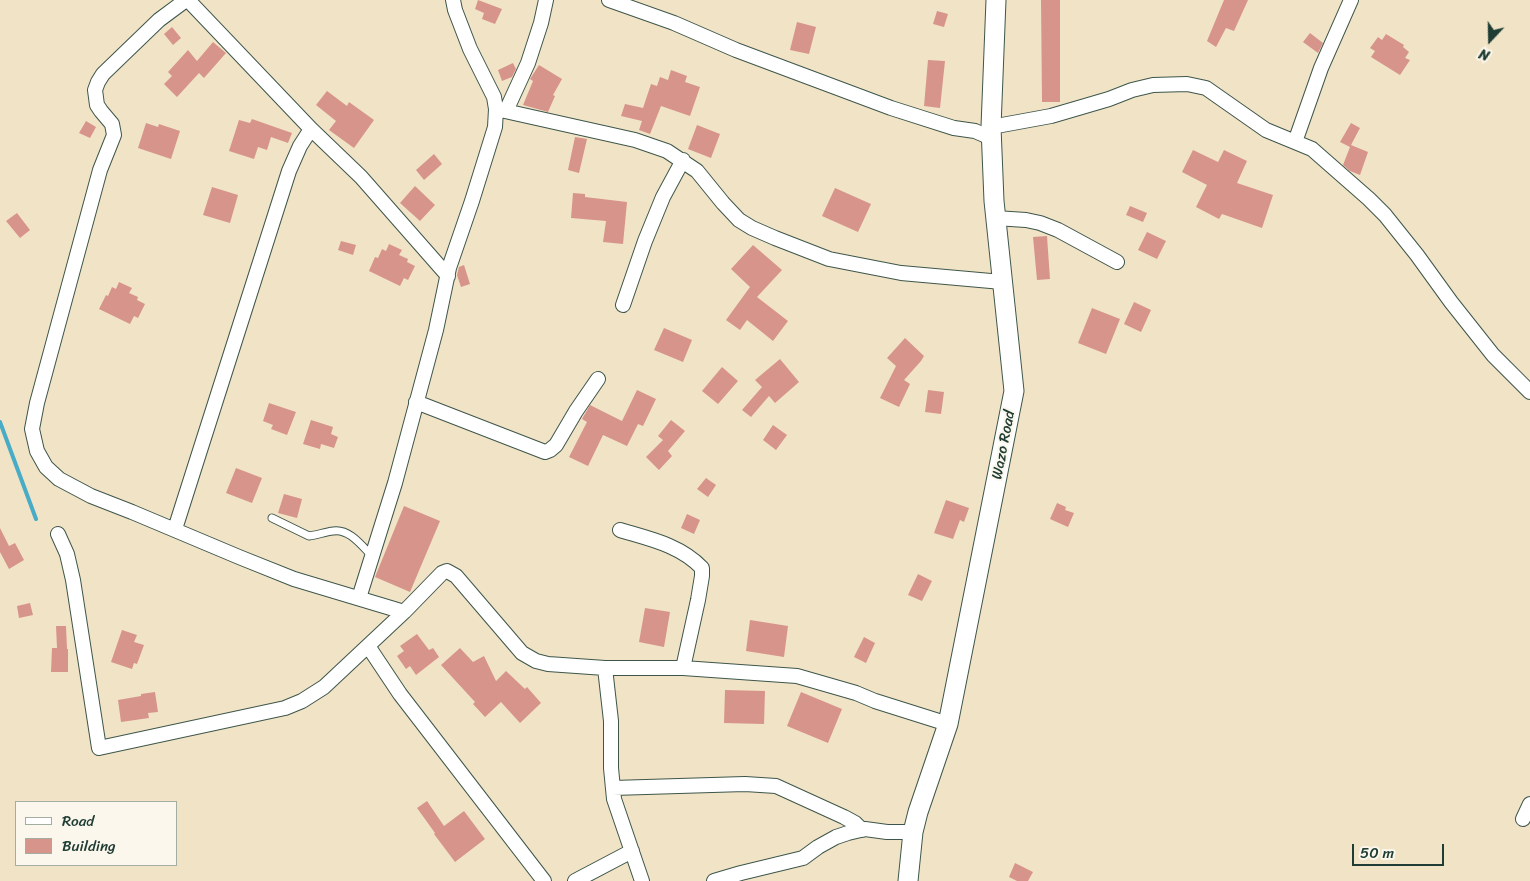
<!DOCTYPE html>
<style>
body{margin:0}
#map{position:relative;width:1530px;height:881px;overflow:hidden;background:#f1e3c6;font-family:Sriracha,sans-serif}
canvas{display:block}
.legend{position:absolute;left:15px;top:801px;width:162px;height:65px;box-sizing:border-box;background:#fbf7ec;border:1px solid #a3ada2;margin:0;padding:6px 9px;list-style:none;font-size:15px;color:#1f3d34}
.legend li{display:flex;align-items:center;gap:10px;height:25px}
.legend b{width:25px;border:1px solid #a3ada2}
.north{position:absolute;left:1465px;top:15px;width:50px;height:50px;-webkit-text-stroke:4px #fbf7ec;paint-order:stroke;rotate:201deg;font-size:14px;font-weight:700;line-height:20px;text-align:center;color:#1f3d34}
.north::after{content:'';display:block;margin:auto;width:18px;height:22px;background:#1f3d34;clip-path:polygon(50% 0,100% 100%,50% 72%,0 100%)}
.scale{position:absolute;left:1352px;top:844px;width:92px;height:22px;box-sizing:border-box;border:2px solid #1f3d34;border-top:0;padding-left:6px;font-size:15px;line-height:18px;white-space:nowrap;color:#1f3d34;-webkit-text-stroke:4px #fbf7ec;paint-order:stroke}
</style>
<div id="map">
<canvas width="1530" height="881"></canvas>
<ul class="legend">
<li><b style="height:6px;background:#fff"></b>Road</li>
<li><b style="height:14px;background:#d7948b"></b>Building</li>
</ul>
<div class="north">N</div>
<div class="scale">50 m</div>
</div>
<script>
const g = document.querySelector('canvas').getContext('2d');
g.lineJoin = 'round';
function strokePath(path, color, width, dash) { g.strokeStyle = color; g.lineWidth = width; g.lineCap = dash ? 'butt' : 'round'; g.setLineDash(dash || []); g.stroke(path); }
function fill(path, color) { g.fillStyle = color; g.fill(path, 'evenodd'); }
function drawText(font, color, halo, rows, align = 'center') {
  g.font = font + ' Sriracha,sans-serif'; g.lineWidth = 4; g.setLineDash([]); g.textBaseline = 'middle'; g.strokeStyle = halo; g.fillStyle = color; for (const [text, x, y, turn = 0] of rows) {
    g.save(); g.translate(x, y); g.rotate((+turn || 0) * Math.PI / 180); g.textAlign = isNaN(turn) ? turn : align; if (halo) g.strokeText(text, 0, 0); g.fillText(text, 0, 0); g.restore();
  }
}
strokePath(new Path2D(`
 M0,422L36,519`), '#48acc7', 4);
fill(new Path2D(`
 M478,0L502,9L495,24L482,19L484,13L475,9Z
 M1041,0H1060V102H1042Z
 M1224,0H1248L1234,31L1226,28L1216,47L1207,41Z
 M937,11L948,14L944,27L933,24Z
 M797,22L816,27L809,54L790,50Z
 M172,27L181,38L173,45L164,34Z
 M1310,33L1323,43L1318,53L1303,42Z
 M1386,34L1404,45L1403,47L1409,52L1405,58L1410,60L1400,75L1371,57L1375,51L1370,48L1378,37L1382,40Z
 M213,42L226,53L204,78L199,73L177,97L164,84L172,76L168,72L188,50L197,61Z
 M928,60L945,61L940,108L924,106Z
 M513,63L516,69L512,77L502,81L498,70Z
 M539,65L562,79L553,95L555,96L548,112L523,105L533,81L530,79Z
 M671,70L687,76L685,82L700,87L690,116L661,106L650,134L639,130L642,121L621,116L625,104L643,108L651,84L657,86L660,77L668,80Z
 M327,91L347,106L349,102L374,120L354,148L329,130L336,121L316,105Z
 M252,119L292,133L288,143L271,137L267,150L258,147L254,159L229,151L239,120L250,123Z
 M86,121L96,127L90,138L79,133Z
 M146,123L158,127L159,124L180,131L171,159L138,148Z
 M1351,123L1360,128L1351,145L1368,152L1360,175L1350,171L1343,165L1350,147L1340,142Z
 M697,125L720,134L711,158L688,149Z
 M575,137L587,139L579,173L568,170Z
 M1193,150L1218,162L1224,150L1247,161L1237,183L1273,195L1262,228L1222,214L1219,219L1196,207L1207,185L1182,172Z
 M434,154L442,164L424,180L416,170Z
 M415,186L435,205L420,221L400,203Z
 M212,187L238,195L230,223L203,215Z
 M835,188L871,204L858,232L822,216Z
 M573,193L585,194V197L627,202L623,244L603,242L606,221L571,218Z
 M1130,206L1147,213L1143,222L1126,215Z
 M17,213L30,230L20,238L6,221Z
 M1147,232L1166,241L1157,259L1138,250Z
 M1047,236L1050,279L1037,280L1033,237Z
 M341,241L356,245L353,255L338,250Z
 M389,244L402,250L399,255L408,259L407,262L415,266L408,280L404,278L400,286L369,271L375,257L378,258L382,249L386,251Z
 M753,245L782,270L757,297L788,321L773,341L747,320L740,330L726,320L750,287L731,269Z
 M464,265L470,284L461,287L457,275L459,267Z
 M119,282L132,288L129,293L138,297L137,300L145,304L138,318L134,316L130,324L99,309L106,295L108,296L112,287L116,289Z
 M1134,302L1151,310L1141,332L1124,324Z
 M1092,308L1120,319L1106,354L1078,343Z
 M664,328L692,340L683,362L654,350Z
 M905,338L924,356L921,361L904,380L910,384L899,407L880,398L896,366L887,358Z
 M780,359L799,382L775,403L769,396L751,417L742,410L762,387L755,380Z
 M722,367L738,381L718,404L702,391Z
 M637,390L656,399L643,426L638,424L627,446L603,435L588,466L569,457L587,422L582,419L590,405L622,421Z
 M928,390L944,392L941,414L925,412Z
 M269,403L296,412L287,435L271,429L273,425L263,421Z
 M311,420L333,427L331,434L338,437L334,448L321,444L320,449L303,444Z
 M671,420L685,431L668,451L672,456L659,470L646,457L663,440L658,436Z
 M773,425L787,435L776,450L763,440Z
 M236,468L262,478L252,503L226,493Z
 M706,478L716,485L708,497L697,489Z
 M284,494L302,499L297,518L278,513Z
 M946,500L969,508L964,522L960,520L953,539L934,533Z
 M1057,503L1066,507L1065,510L1074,513L1068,527L1050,519Z
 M404,506L440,521L410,592L375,577Z
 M687,514L700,520L694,534L681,528Z
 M0,528L9,546L15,543L24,560L9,569L0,552Z
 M918,574L932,581L922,601L908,595Z
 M30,603L33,615L19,618L17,606Z
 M645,608L670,612L664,647L639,642Z
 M750,620L788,626L784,657L746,651Z
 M56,626H66L67,649H68V672H51L52,648H57Z
 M122,630L137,635L134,642L144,645L137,664L134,663L132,669L111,662Z
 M417,634L429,650L433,648L439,657L416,675L410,666L406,669L397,656L404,651L400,646Z
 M864,637L875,643L866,663L854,657Z
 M460,648L473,662L484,656L496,681L506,671L525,689L527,687L541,703L520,723L501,702L485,717L473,704L475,702L441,665Z
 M725,690L765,691L764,724L724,723Z
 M155,692L158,712L148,713L149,718L121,722L118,700L141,696V694Z
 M801,692L842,709L828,743L787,726Z
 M427,801L444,826L464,811L485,839L455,862L434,834L435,833L417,808Z
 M1015,863L1033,872L1028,881H1017L1009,877Z`), '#d7948b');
const lane = new Path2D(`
 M272,518L309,536C317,535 325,532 333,531C349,528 362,546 372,556`);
const street = new Path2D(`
 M186,0L159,20L103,74L98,82L95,90L97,105L101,111L112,124L114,135L100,170L37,403L32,429L37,451L46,467L59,479L91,496L132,512L239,557L294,579L404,612
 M188,0L311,129L361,177L448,276
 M609,0L674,23L736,50L891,108L954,128L975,131L991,138
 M496,109L635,140L667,151L697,171L723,203L739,220L752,228L775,238L829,259L901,273L1002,282
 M506,111L528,63L541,23L546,0
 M991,127L1051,116L1109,99L1132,90L1153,85L1187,84L1206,88L1266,130L1312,149L1369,199L1385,215L1417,255L1451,302L1493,355L1530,392
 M1295,142L1321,68L1351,0
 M995,218L1026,220L1040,223L1058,230L1117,262
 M623,305L645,241L663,197L683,160
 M416,402L545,452L550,450L556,445L576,411L598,379
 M175,529L289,171L300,146L311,129
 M620,530C650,539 680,545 702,568V576L698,600L683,668
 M58,534L67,554L73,580L99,748L285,708L302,701L324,687L404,612L442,573L447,571L456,576L522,653L536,661L548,664L605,668H683L797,676L856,693L875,701L948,724
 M359,598L395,483L436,330L449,268L472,201L495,127L496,109L494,97L470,49L455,10L453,0
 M368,646L400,694L544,881
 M605,668L611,721V768L614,799L642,881
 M613,788L745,784L776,786L844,817L855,823L862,830
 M1523,819L1530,804
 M575,881L632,851
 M714,881L741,873L803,858L818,847L836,837L848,833L865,829L887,832H913`);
const secondary = new Path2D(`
 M908,881L913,832L918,812L948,724L1014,391L994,201L991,127L996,0`);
strokePath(lane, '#3e564a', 9);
strokePath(street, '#3e564a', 16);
strokePath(secondary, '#3e564a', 21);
strokePath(lane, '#fff', 7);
strokePath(street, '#fff', 14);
strokePath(secondary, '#fff', 19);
drawText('15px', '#1f3d34', '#fbf7ec', [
 ["Wazo Road",1004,445,-79]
]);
</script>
